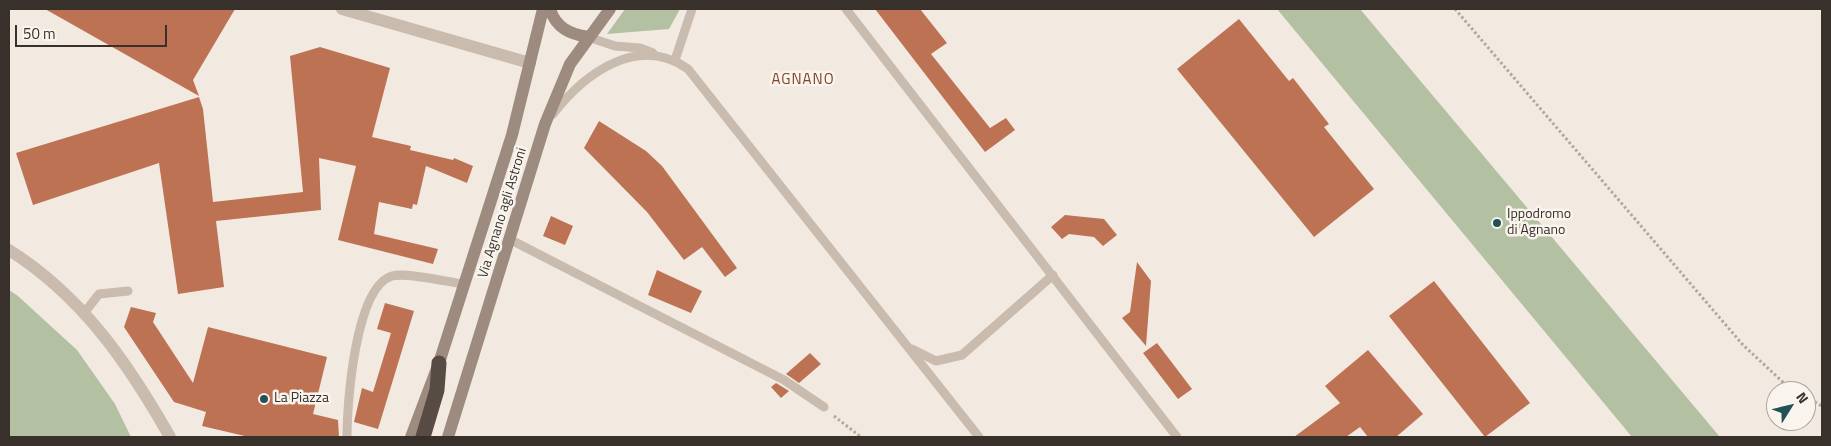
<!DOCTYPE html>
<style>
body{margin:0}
#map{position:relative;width:1831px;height:446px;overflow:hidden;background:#f2eae1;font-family:"Titillium Web",sans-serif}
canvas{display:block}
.frame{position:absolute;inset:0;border:10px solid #38302b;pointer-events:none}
.north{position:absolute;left:1766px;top:381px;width:50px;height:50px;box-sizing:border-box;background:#f9f4ed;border:1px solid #aca69f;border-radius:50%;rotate:54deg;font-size:14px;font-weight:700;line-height:20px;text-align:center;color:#38302b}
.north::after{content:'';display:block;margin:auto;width:18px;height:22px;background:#245157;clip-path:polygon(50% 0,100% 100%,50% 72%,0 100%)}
.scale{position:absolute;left:15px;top:25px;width:152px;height:22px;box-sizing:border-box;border:2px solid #38302b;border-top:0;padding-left:6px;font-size:15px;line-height:18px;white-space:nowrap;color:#38302b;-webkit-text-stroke:4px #f9f4ed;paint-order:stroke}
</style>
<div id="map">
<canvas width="1831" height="446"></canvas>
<div class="frame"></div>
<div class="north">N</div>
<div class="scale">50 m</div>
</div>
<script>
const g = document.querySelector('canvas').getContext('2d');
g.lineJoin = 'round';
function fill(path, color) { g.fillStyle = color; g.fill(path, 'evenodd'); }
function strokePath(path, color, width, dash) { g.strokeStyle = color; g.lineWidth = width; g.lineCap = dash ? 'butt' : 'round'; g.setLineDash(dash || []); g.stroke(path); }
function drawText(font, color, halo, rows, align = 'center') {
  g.font = font + ' "Titillium Web",sans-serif'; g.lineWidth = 5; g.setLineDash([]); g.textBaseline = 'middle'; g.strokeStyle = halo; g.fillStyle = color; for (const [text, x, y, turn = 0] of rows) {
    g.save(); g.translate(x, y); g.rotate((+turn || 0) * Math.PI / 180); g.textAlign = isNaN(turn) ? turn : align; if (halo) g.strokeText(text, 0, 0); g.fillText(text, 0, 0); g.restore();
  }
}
fill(new Path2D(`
 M625,9H680L669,29L607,34Z
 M1277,9H1360L1720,437H1632Z
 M9,290L18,296L77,350L115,404L131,437H9Z`), '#b4c0a2');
fill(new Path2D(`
 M45,9H235L193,80L199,96Z
 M875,9H920L947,43L931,54L990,128L1006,118L1015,130L985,152Z
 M1239,19L1289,81L1293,78L1329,124L1324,127L1374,189L1314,237L1177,69Z
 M320,47L390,68L372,137L411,146L410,150L453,160L454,158L473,166L467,183L426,166L417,205L413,204L412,209L379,202L374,234L438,249L433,264L338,240L356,166L319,158L321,210L216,221L224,287L178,294L159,163L33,205L16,153L199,97L203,109L213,202L303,192L290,56Z
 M599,121L646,151L662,166L737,268L725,277L702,247L684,260L647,212L584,148Z
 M1065,215L1104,219L1117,235L1103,246L1094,237L1069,234L1062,239L1051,227Z
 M551,216L573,226L565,245L543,236Z
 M1137,262L1151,281L1146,346L1122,318L1130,312Z
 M657,270L702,291L691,313L648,295Z
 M1434,281L1530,403L1485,437L1389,316Z
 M385,303L414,311L378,429L354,422L362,388L373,392L391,333L377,329Z
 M131,307L156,313L153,322L193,383L208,327L327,357L313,414L338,420L339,437H249L202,426L206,412L174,402L124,327Z
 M1157,343L1192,389L1178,399L1143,353Z
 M1368,350L1423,414L1396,437H1368L1360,427L1346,437H1294L1340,403L1325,386Z
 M810,353L821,364L799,383L786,374Z
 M776,383L789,391L781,398L771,387Z`), '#bd7254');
strokePath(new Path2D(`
 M1455,9L1743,345L1786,385L1797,391
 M1806,397L1822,406
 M834,416L861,437`), '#b5a697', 3, [2.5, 2.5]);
strokePath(new Path2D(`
 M846,9L1177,437
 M588,37L615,46L640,48L653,53
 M675,60L692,9
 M553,114C585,73 638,34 688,69L979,437
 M511,240L784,380L824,407
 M85,312L99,294L128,291
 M912,349L936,361L962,355L1053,275
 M347,437C347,404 355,287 392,276C406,272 448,282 464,284`), '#c9bbad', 9);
strokePath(new Path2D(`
 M342,9L530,63`), '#c9bbad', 12);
strokePath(new Path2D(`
 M9,250C82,296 128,363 170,437`), '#c9bbad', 12);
strokePath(new Path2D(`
 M550,9C556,28 570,34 588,37
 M411,437L439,363L512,135L543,9
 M448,437L545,124L570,64L610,9`), '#9d8b7f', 12);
strokePath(new Path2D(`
 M423,437L437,390L439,363`), '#584b43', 15);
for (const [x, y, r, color] of [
 [1497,223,5,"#245157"],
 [264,399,5,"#245157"]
]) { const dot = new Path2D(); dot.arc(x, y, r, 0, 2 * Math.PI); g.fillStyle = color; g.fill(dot); strokePath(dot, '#f9f4ed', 2); }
drawText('14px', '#38302b', '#f9f4ed', [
 ["Via Agnano agli Astroni",503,213,-73]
]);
drawText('14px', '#38302b', '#f9f4ed', [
 ["Ippodromo",1507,215],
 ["di Agnano",1507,231],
 ["La Piazza",274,399]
], 'left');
g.letterSpacing = '1px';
drawText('15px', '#81432a', '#f9f4ed', [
 ["AGNANO",803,80]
]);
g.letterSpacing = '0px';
</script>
